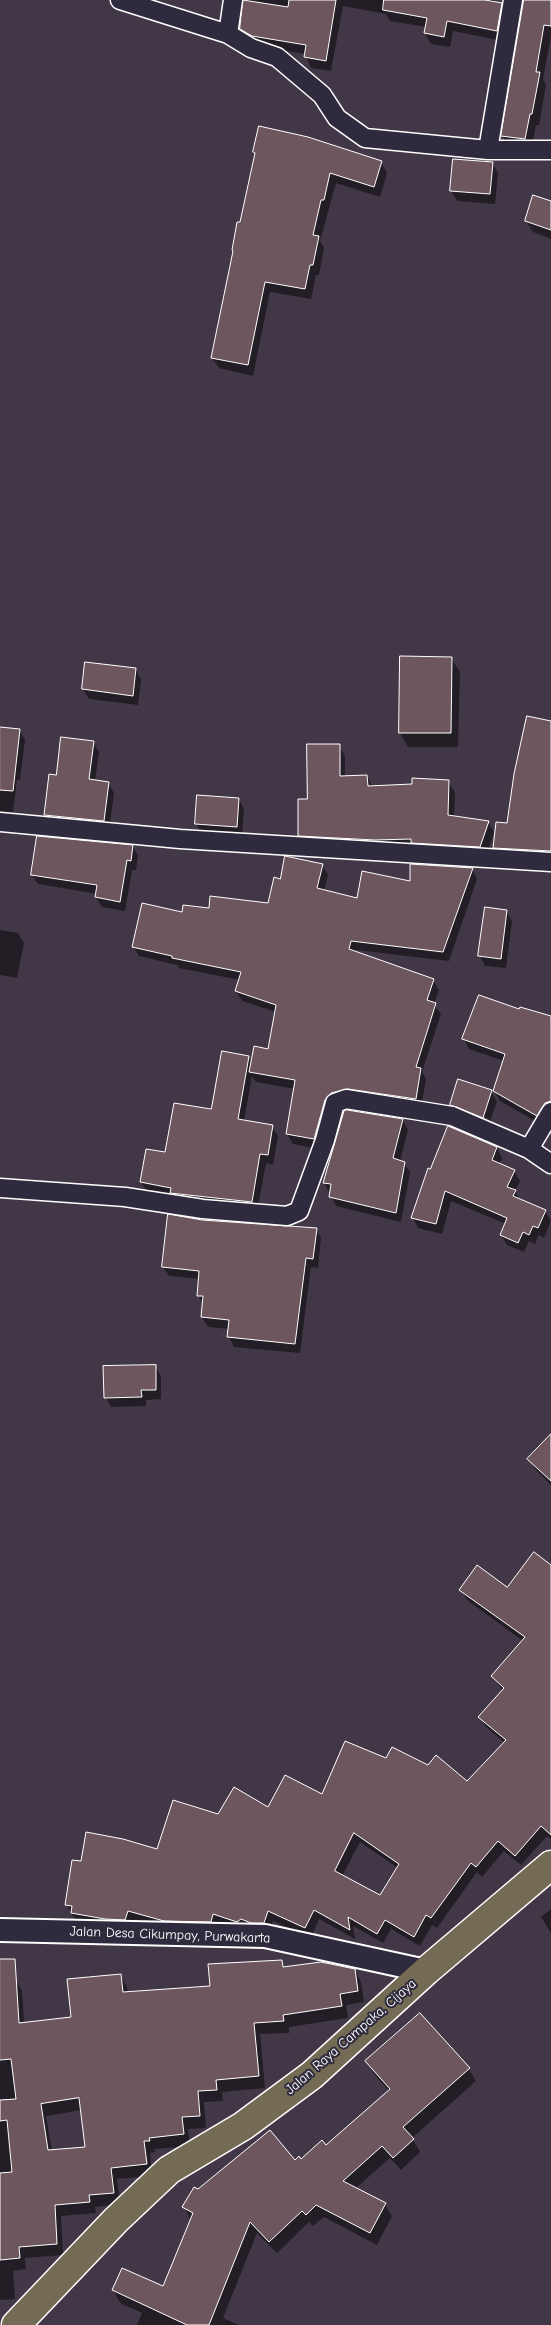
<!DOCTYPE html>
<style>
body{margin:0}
canvas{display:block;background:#423747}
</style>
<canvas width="551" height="2325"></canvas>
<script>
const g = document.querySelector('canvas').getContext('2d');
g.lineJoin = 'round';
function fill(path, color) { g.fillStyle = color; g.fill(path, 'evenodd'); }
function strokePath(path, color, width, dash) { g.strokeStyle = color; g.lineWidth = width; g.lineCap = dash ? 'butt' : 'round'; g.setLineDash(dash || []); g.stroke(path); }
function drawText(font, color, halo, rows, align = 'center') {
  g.font = font + ' "Comic Neue",sans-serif'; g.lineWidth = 4; g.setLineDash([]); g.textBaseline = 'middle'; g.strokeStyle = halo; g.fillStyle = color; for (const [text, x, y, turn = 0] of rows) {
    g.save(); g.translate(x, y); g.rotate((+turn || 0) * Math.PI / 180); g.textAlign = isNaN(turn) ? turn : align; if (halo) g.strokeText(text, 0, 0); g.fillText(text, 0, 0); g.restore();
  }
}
fill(new Path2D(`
 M245,0H494V3L501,4L507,15L503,41L453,31L450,47L431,44L425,33L426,27L390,21L386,14L343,6L331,71L311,68L305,54L259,46L247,39L241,28Z
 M525,0H551V36L543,80L546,85L539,125H536L531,150L509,147L502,135Z
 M254,152L381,162L387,173L380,197L336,183L320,241L324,248L319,275H316L311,299L270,292L253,376L219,368L212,358L256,156Z
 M492,163L498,173L495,204L457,201L451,191Z
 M551,202V239L533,232L526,221Z
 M451,658L460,672L458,747H408L400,733Z
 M136,670L141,680L138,705L89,699L83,689Z
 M551,722V861L500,857L494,847L508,824Z
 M0,728L19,730L25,740L20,780H17L12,821L0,819Z
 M93,742L99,752L95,781L108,783L114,793L109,831L51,825L45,815L50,776L57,777Z
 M339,745L345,756V777L367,776L373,787L414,786L448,781L455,792L454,817L488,822L494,832L486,857L305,846L299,835L309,800Z
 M239,799L244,809L242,836L202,834L196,824Z
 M133,846L138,856L136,870H132L125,911L102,907L96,897L97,894L38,884L32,875Z
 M322,865L328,875L324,891L358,899L411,882L472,869L477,879L449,961L356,950L355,953L433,980L439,990L434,1004L441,1014L422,1072L426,1079L421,1109L348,1099L319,1149L293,1144L287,1134L295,1089L256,1082L252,1076L244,1121L272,1127L278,1136L273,1165L266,1163L257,1212L147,1192L141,1182L166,1154L212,1111L248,1057L252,1063L269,1050L276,1012L242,1001L236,991L240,980L179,968L177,965L139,956L133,946L183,913L268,905L281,880Z
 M506,911L512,921L506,968L485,966L480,956Z
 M0,930L18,933L24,943L17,978L0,975Z
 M520,1010L551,1018V1113L542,1125L500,1101L494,1091L504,1061L469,1049L464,1039Z
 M491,1092L497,1101L488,1127L457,1115L451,1105ZM457,1106L489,1119L488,1121L457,1109Z
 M403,1120L408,1130L400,1162L404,1163L410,1172L401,1222L336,1206L324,1183Z
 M497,1148L502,1158L499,1165L514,1171L520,1181L515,1191L520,1200L545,1211L551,1221L544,1238L539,1235L535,1244L529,1241L524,1252L507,1245L501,1235L506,1224L451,1201L442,1234L418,1228L413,1218Z
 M202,1221L316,1229L321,1238L318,1268L311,1267L300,1353L234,1347L229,1337V1329L208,1327L202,1317L204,1305L198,1295L200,1279L169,1276L163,1267Z
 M155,1366L161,1376V1399L146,1400V1406L111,1407L106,1397Z
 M551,1440V1485L535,1469L529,1459Z
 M551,1567V1839L547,1836L521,1865L504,1851L482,1877L477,1872L437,1928L432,1925L420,1946L391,1929L383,1943L353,1926L355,1939L319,1919L311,1938L273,1921L269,1933L243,1932L219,1923L216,1931L170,1930L134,1920L130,1930L79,1923L72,1915L67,1905L73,1861L82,1862L158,1851L218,1816L268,1809L322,1796L387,1760L428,1767L468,1783L505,1743L486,1727L480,1717L503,1691L492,1676L523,1641L467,1600L461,1590L507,1589ZM360,1842L398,1868L381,1896L342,1876Z
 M551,1909V1933L541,1917Z
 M281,1961L285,1968L355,1970L361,1982L364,2002L346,2005L348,2018L289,2027V2033L260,2034L265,2088L222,2092L223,2101L204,2102L206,2128L188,2129L190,2146L155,2149V2152L150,2153L152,2176L117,2179L120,2204L95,2207L96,2213L61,2216L63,2255L25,2258L26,2269L13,2271L15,2299L0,2300V1980L15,1979L22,1990L24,2023L72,2018L120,1975L127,1987L128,1993L211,1987ZM82,2110L86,2148L52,2151L46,2116Z
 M420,2014L469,2069L476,2081L412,2138L420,2152L401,2170L390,2158L356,2188L385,2204L392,2216L377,2245L324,2217L313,2226L309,2222L277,2253L257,2233L223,2318L239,2325H137L142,2313L120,2303L113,2290L164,2288L191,2220L184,2207L198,2191L301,2161L326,2147L389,2091L374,2074L367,2062Z`), '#0007');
const building = new Path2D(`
 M243,0L288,7L289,0H336L326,61L304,57L306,45L252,36L240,29Z
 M384,0H485L502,3L497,31L447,21L444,37L424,33L427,18L383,10Z
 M524,0H551V26L544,25L536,72H540L532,114H530L525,139L501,136Z
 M259,126L308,137L382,161L374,187L330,173L324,200H321L313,235L319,236L313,265H310L305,289L265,282L248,365L211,358L233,251L232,250L237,222H240L255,153L253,152Z
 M453,159L493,162L490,194L450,191Z
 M533,195L551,201V230L525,221Z
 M400,656L452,657L451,733H399Z
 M85,662L136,668L133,696L82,689Z
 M527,716L551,721V851L493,848L496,822L507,823L514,774Z
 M0,727L20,729L13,791L0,790Z
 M61,737L94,741L89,779L109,782L104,821L44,815L49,774L56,775Z
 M307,744H340V776L367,775L368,786L412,784V778L449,780L448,815L489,821L480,847L411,843V839L375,840L298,836V799H307Z
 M197,795L239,798L237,827L195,824Z
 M37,836L133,845L131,861L127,860L120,902L95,897L97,885L31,875Z
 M285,856L323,864L317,888L357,898L362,871L410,881V864L473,868L443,952L351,941L349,949L434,979L427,1000L436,1003L416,1067L421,1068L416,1099L348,1089L331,1093L325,1100L314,1139L286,1134L295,1080L249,1072L254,1046L268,1049L276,1005L235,991L241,972L172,958V956L132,947L142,903L182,912L183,905L209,908L210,896L268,903L274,877L280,879Z
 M485,907L507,910L501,959L478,956Z
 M479,995L519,1009L520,1007L551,1016V1101L545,1103L537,1116L493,1091L505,1054L462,1039Z
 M222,1051L249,1056L238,1119L273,1125L268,1155L260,1154L252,1202L170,1193L171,1188L140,1182L146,1149L165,1152L174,1103L211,1109Z
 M458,1079L492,1090L483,1118L450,1105Z
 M347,1110L403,1119L393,1158L405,1162L396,1213L329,1197L331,1184L323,1183L344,1111Z
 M448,1126L497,1147L492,1160L515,1170L507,1187L516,1190L513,1196L546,1210L538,1228L533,1226L529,1235L523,1232L518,1243L500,1235L507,1218L445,1191L436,1224L411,1218L428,1168L430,1169Z
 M168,1214L202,1220L317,1228L313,1259L306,1258L295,1344L227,1337L229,1320L201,1317L203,1296H197L199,1271L162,1267Z
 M156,1365V1390H141L142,1397L104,1398L103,1366Z
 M551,1434V1481L527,1459Z
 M534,1552L551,1565V1835L541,1826L515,1856L498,1841L476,1867L471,1863L431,1918L426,1915L414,1937L385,1920L377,1934L348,1917L350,1930L314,1910L305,1928L268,1911L264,1923H251L241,1919L237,1922L213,1914L211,1922L164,1921L128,1911L125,1920L105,1919L71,1913L72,1906L65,1905L72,1860L81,1861L86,1832L123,1839L157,1849L173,1800L218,1814L234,1787L268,1807L285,1775L322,1794L345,1741L386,1758L392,1747L428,1765L436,1755L467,1781L506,1740L478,1717L504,1688L491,1676L525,1637L459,1590L477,1565L507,1587ZM354,1833L399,1864L380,1895L335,1871Z
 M0,1959H15L19,2023L71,2017L67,1979L121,1974L123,1992L210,1986L208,1964L282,1960L283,1967L321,1962L355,1969L358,1991L340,1994L342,2006L283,2015L284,2021L254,2023L259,2076L216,2080L217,2090L198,2091L200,2116L182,2117L184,2134L149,2138L150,2141H144L147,2164L111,2168L114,2193L89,2195L90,2202L55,2205L57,2244L19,2247L20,2258L0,2260V2173L12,2172L7,2120L0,2121V2100L16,2099L11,2059L0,2060ZM79,2098L85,2147L48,2150L41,2104Z
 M420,2013L470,2068L403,2127L414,2139L393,2158L382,2146L343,2181L386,2203L370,2233L316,2205L306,2215L302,2211L269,2242L250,2222L209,2325H187L112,2290L122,2268L163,2286L193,2213L182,2207L194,2187L198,2189L270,2130L295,2160L299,2156L301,2159L322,2140L326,2145L390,2089L365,2061Z`);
fill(building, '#6d565d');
strokePath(building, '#fff', 1);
const minor = new Path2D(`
 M120,0L228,34L251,48L277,57L322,95L337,118L365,138L488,150H551
 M228,34L233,0
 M488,150L513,0
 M0,822L180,839L551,862
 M529,1149L551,1112
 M0,1188L125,1197L203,1209L287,1216L299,1211L325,1140L335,1103L346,1099L452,1116L529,1149L551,1164`);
const tertiary = new Path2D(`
 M0,1930L265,1936L426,1971`);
const primary = new Path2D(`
 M16,2325L116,2220L169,2170L243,2126L312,2075L426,1971L551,1865`);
strokePath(minor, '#fff', 21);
strokePath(tertiary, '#fff', 26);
strokePath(primary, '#fff', 31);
strokePath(minor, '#2f2a3d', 18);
strokePath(tertiary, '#2f2a3d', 22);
strokePath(primary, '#746b55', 28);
drawText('14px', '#fff', '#2f2a3d', [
 ["Jalan Desa Cikumpay, Purwakarta",170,1935,2],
 ["Jalan Raya Campaka, Cijaya",351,2037,-41]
]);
</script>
